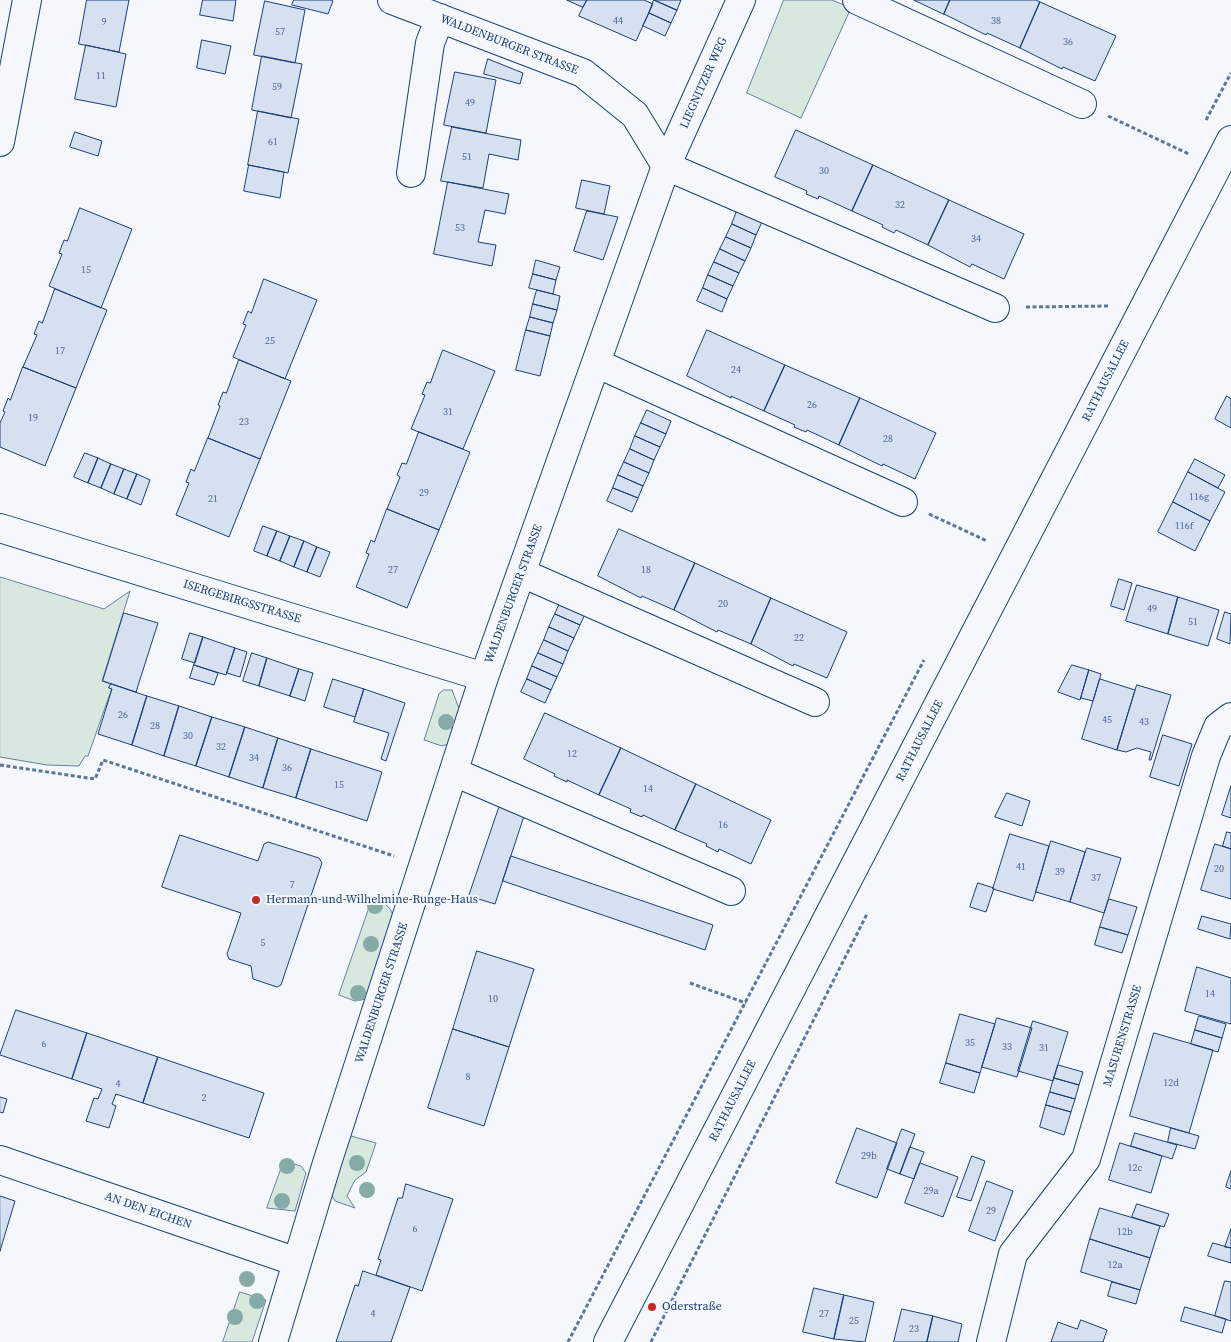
<!DOCTYPE html>
<meta charset="utf-8">
<style>
body{margin:0}
canvas{display:block;background:#f4f7fb}
</style>
<canvas width="1231" height="1342"></canvas>
<script>
const g = document.querySelector('canvas').getContext('2d');
g.lineJoin = 'round';
function fill(path, color) { g.fillStyle = color; g.fill(path, 'evenodd'); }
function strokePath(path, color, width, dash) { g.strokeStyle = color; g.lineWidth = width; g.lineCap = dash ? 'butt' : 'round'; g.setLineDash(dash || []); g.stroke(path); }
function drawText(font, color, halo, rows, align = 'center') {
  g.font = font + ' "Source Serif 4",serif'; g.lineWidth = 4; g.setLineDash([]); g.textBaseline = 'middle'; g.strokeStyle = halo; g.fillStyle = color; for (const [text, x, y, turn = 0] of rows) {
    g.save(); g.translate(x, y); g.rotate((+turn || 0) * Math.PI / 180); g.textAlign = isNaN(turn) ? turn : align; if (halo) g.strokeText(text, 0, 0); g.fillText(text, 0, 0); g.restore();
  }
}
const green = new Path2D(`
 M784,0H832L851,8L801,118L747,93Z
 M0,577L104,609L130,591L102,681L113,685L88,756H85L79,766L47,765L0,757Z
 M444,690H452L460,711L451,743L442,746L424,740L439,694Z
 M372,900C383,903 390,904 393,916L366,999L355,1001L339,995Z
 M351,1136L376,1143L366,1172L355,1180L347,1196L355,1208L335,1201L331,1194Z
 M284,1161L301,1166L306,1173L295,1211L267,1208Z
 M240,1292L266,1300L252,1342H223Z`);
fill(green, '#d7e8df');
strokePath(green, '#687fa3', 1);
const building = new Path2D(`
 M87,0H129L119,52L79,44Z
 M203,0H236L233,21L200,15Z
 M294,0H331L333,1L328,14L292,5Z
 M567,0H587L583,7Z
 M587,0H644L653,4L636,41L579,16Z
 M654,0L677,10L671,23L649,13Z
 M654,0H681L677,10Z
 M914,0H950L944,14Z
 M950,0H1036L1040,2L1020,48L987,33L986,35L944,14Z
 M265,1L305,10L295,63L254,55Z
 M1040,2L1116,36L1095,81L1063,67L1062,69L1020,48Z
 M649,13L671,23L665,36L643,26Z
 M202,40L231,46L225,74L197,68Z
 M86,45L126,54L116,107L75,99Z
 M262,56L302,64L291,118L252,110Z
 M488,59L523,73L520,84L484,74Z
 M455,72L496,80L486,133L444,125Z
 M258,111L299,119L288,173L248,165Z
 M452,127L521,140L518,160L489,154L483,188L441,181Z
 M796,130L873,165L852,211L819,196L818,199L806,194L807,191L775,177Z
 M75,132L102,141L98,156L70,147Z
 M249,165L284,172L280,198L244,191Z
 M873,165L949,200L928,245L896,230L894,233L882,227L883,225L852,211Z
 M582,180L610,186L604,214L576,208Z
 M448,182L509,194L505,214L485,210L478,242L496,245L492,266L434,254Z
 M949,200L1024,234L1004,279L972,264L970,267L928,245Z
 M80,208L132,229L101,308L49,286L62,254L59,253L64,240L67,241Z
 M587,211L618,217L603,260L574,251Z
 M737,211L762,222L756,235L732,224Z
 M732,224L756,235L751,248L726,237Z
 M726,237L751,248L745,261L720,249Z
 M720,249L745,261L739,273L714,262Z
 M536,260L560,267L556,280L533,274Z
 M714,262L739,273L733,286L708,275Z
 M533,274L556,280L553,294L529,288Z
 M708,275L733,286L727,299L703,288Z
 M264,279L317,300L285,379L233,357L246,325L243,324L248,311L251,313Z
 M703,288L727,299L722,312L697,301Z
 M55,289L107,310L76,388L23,367L37,335L34,334L39,321L42,323Z
 M537,290L560,296L557,310L533,304Z
 M533,304L557,310L553,323L530,317Z
 M530,317L553,323L550,336L526,330Z
 M526,330L550,336L540,376L516,370Z
 M707,330L785,365L764,411L731,396V398L687,376Z
 M443,350L495,371L463,449L411,429L425,395L422,394L427,382L430,383Z
 M239,360L291,381L260,459L208,438L220,406L218,405L223,392L226,393Z
 M785,365L860,398L839,445L807,430L806,432L794,427L795,425L764,411Z
 M23,367L76,388L45,466L0,447V423L5,412L3,411L8,398L10,400Z
 M1227,396L1231,399V428L1215,419Z
 M860,398L936,433L915,479L883,464L882,466L839,445Z
 M647,410L671,421L666,434L641,423Z
 M641,423L666,434L660,447L635,436Z
 M419,432L470,452L439,530L387,509L400,477L397,475L402,463L406,464Z
 M635,436L660,447L654,460L630,449Z
 M208,438L260,459L229,537L176,515L189,483L186,482L191,469L194,471Z
 M630,449L654,460L649,473L624,462Z
 M85,453L98,458L88,483L74,477Z
 M98,458L111,464L101,488L88,483Z
 M1195,459L1225,475L1218,488L1188,472Z
 M624,462L649,473L643,486L618,475Z
 M111,464L124,469L114,494L101,488Z
 M124,469L137,474L127,499L114,494Z
 M1188,472L1225,492L1210,521L1173,502Z
 M137,474L150,480L141,505L127,499Z
 M618,475L643,486L638,498L613,488Z
 M613,488L638,498L632,512L607,501Z
 M1173,502L1210,521L1195,551L1158,532Z
 M387,509L439,530L407,608L356,587L369,554L366,553L371,540L374,542Z
 M263,526L277,531L267,556L254,551Z
 M619,529L695,563L674,610L642,596L641,598L598,576Z
 M277,531L290,536L280,561L267,556Z
 M290,536L304,541L294,567L280,561Z
 M304,541L317,547L307,572L294,567Z
 M317,547L330,552L320,577L307,572Z
 M695,563L771,598L751,644L718,630L717,632L674,610Z
 M1119,579L1132,583L1124,610L1111,606Z
 M1137,585L1178,597L1168,634L1126,621Z
 M1178,597L1219,610L1208,646L1168,634Z
 M771,598L847,632L827,678L794,664L793,666L751,644Z
 M561,601L586,612L580,625L555,614Z
 M1225,612L1231,614L1230,644L1217,639Z
 M124,613L158,623L136,692L103,681Z
 M555,614L580,625L574,638L549,627Z
 M549,627L574,638L568,651L544,640Z
 M190,633L203,637L195,663L182,659Z
 M203,637L235,648L226,675L194,665Z
 M544,640L568,651L563,664L538,653Z
 M235,648L247,652L240,677L227,673Z
 M252,653L267,658L259,686L243,681Z
 M538,653L563,664L557,677L532,666Z
 M267,658L299,669L290,696L259,686Z
 M194,665L218,673L214,685L190,678Z
 M1072,665L1089,670L1080,700L1058,692Z
 M532,666L557,677L551,690L527,679Z
 M299,669L313,673L305,701L290,696Z
 M1089,670L1101,674L1093,701L1081,698Z
 M333,679L364,689L355,717L324,707Z
 M527,679L551,690L545,703L521,692Z
 M1100,679L1135,690L1117,750L1082,739Z
 M111,684L147,696L132,745L98,734L112,689L109,688Z
 M1137,685L1171,695L1151,760H1149L1151,752L1137,748L1126,752L1117,750Z
 M364,689L405,703L386,761L381,759L389,733L354,722Z
 M147,696L179,706L164,756L132,745Z
 M179,706L212,717L196,766L164,756Z
 M545,713L621,748L599,795L567,780V782L554,776L555,774L524,759Z
 M212,717L245,727L229,777L196,766Z
 M245,727L278,738L263,788L229,777Z
 M1163,735L1192,744L1179,786L1150,777Z
 M278,738L311,749L296,798L263,788Z
 M621,748L696,784L675,830L643,815L642,817L630,812L631,809L599,795Z
 M311,749L382,772L367,821L296,798Z
 M696,784L771,820L751,864L719,849L718,852L706,846L707,844L675,830Z
 M1231,786V818L1222,815Z
 M1007,793L1030,801L1022,826L995,817Z
 M503,796L528,804L495,904L469,896Z
 M1227,832L1231,833V849L1223,846Z
 M1010,834L1049,846L1033,901L993,889Z
 M180,835L258,861L264,844L268,842L319,858L322,863L281,985L277,987L253,979L251,966L229,959L227,954L241,913L162,887Z
 M1051,841L1085,852L1070,902L1036,892Z
 M1215,844L1231,849V899L1201,890Z
 M1087,848L1121,858L1104,913L1070,902Z
 M511,856L713,925L705,950L503,881Z
 M978,883L994,888L986,912L970,907Z
 M1109,899L1137,907L1128,935L1100,927Z
 M1202,916L1231,924L1230,939L1198,929Z
 M1100,927L1128,935L1122,953L1095,945Z
 M477,951L534,969L509,1047L453,1029Z
 M1197,967L1231,978V1024L1185,1011Z
 M16,1010L87,1033L72,1079L0,1055Z
 M960,1014L995,1024L980,1073L946,1063Z
 M1199,1016L1226,1024L1222,1038L1195,1030Z
 M997,1018L1032,1028L1017,1077L982,1067Z
 M1033,1021L1068,1032L1053,1081L1018,1071Z
 M453,1029L509,1047L484,1126L428,1108Z
 M1195,1030L1222,1038L1218,1052L1191,1044Z
 M87,1033L158,1057L143,1103L116,1094L112,1104L116,1106L109,1128L86,1121L94,1098L98,1099L102,1089L72,1079Z
 M1154,1033L1213,1050L1189,1133L1130,1116Z
 M158,1057L264,1093L249,1138L143,1103Z
 M946,1063L980,1073L974,1093L940,1083Z
 M1058,1065L1083,1072L1079,1085L1054,1078Z
 M1054,1078L1079,1085L1075,1099L1050,1092Z
 M1050,1092L1075,1099L1071,1112L1046,1105Z
 M0,1097L7,1099L3,1113L0,1112Z
 M1046,1105L1071,1112L1064,1135L1040,1127Z
 M857,1128L897,1143L877,1198L836,1183Z
 M1171,1128L1199,1136L1195,1149L1168,1142Z
 M902,1129L915,1134L900,1174L887,1169Z
 M1135,1133L1177,1145L1172,1159L1131,1146Z
 M1120,1143L1162,1156L1151,1193L1109,1180Z
 M910,1147L924,1152L914,1179L900,1174Z
 M972,1156L985,1161L971,1201L957,1197Z
 M920,1163L958,1177L943,1217L905,1203Z
 M1231,1171V1189L1226,1187Z
 M987,1181L1013,1191L995,1241L969,1231Z
 M406,1184L453,1199L422,1291L376,1275L381,1260L378,1259L398,1198H402Z
 M0,1196L15,1201L0,1251Z
 M1137,1204L1169,1214L1164,1227L1132,1217Z
 M1100,1208L1160,1226L1150,1258L1090,1239Z
 M1231,1229V1248L1225,1247Z
 M1090,1239L1150,1258L1140,1290L1081,1272Z
 M1213,1243L1231,1248V1263L1208,1256Z
 M363,1271L410,1287L391,1342H336L355,1285L358,1286Z
 M1225,1281L1231,1282V1321L1215,1316Z
 M1112,1282L1140,1290L1136,1304L1108,1296Z
 M814,1288L844,1295L834,1339L803,1332Z
 M844,1295L874,1302L865,1342L834,1339Z
 M1185,1307L1226,1319L1222,1333L1181,1321Z
 M902,1309L933,1316L927,1342H894Z
 M933,1316L962,1324L958,1342H927Z
 M1081,1320L1107,1330L1103,1342H1051L1058,1322L1077,1329Z`);
fill(building, '#d5e0f0');
strokePath(building, '#1d3f73', 1);
const minor = new Path2D(`
 M741,0L666,166L995,308
 M857,0L1082,104
 M0,142L27,0
 M411,173L430,43L440,18
 M596,363L903,502
 M0,528L484,677
 M522,573L815,702
 M454,772L731,891
 M0,1160L297,1262
 M273,1342L327,1163L484,677L666,166L635,115L583,73L392,0
 M608,1342L1231,140
 M991,1342L1013,1254L1086,1159L1206,756L1218,727L1231,717`);
strokePath(minor, '#1d3f73', 30);
strokePath(new Path2D(`
 M1108,116L1189,154
 M1206,120L1231,73
 M1026,307L1109,306
 M929,514L987,541
 M0,765L95,779L103,760L394,856
 M690,983L746,1003
 M568,1342L924,660
 M651,1342L867,914`), '#5e769c', 3, [4, 2.5]);
strokePath(minor, '#f4f7fb', 28);
g.fillStyle = '#86aba6';
for (const [x, y] of [
 [446,722],
 [375,906],
 [371,944],
 [358,993],
 [357,1163],
 [287,1166],
 [367,1190],
 [282,1201],
 [247,1279],
 [257,1301],
 [235,1317]
]) { g.beginPath(); g.arc(x, y, 8, 0, 2 * Math.PI); g.fill(); }
for (const [x, y, r, color] of [
 [256,900,5,"#c62828"],
 [652,1307,5,"#c62828"]
]) { const dot = new Path2D(); dot.arc(x, y, r, 0, 2 * Math.PI); g.fillStyle = color; g.fill(dot); strokePath(dot, '#f4f7fb', 2); }
drawText('10px', '#4b6792', null, [
 ["44",618,21],
 ["38",996,21],
 ["9",104,22],
 ["57",280,32],
 ["36",1068,42],
 ["11",101,76],
 ["59",277,87],
 ["49",470,103],
 ["61",273,142],
 ["51",467,157],
 ["30",824,171],
 ["32",900,205],
 ["53",460,228],
 ["34",976,239],
 ["15",86,270],
 ["25",270,341],
 ["17",60,351],
 ["24",736,370],
 ["26",812,405],
 ["31",448,412],
 ["19",33,418],
 ["23",244,422],
 ["28",888,439],
 ["29",424,493],
 ["116g",1199,497],
 ["21",213,499],
 ["116f",1184,526],
 ["27",393,570],
 ["18",646,570],
 ["20",723,604],
 ["49",1152,609],
 ["51",1193,622],
 ["22",799,638],
 ["26",123,715],
 ["45",1107,720],
 ["43",1144,722],
 ["28",155,726],
 ["30",188,736],
 ["32",221,747],
 ["12",572,754],
 ["34",254,758],
 ["36",287,768],
 ["15",339,785],
 ["14",648,789],
 ["16",723,825],
 ["41",1021,867],
 ["20",1219,869],
 ["39",1060,872],
 ["37",1096,878],
 ["7",292,885],
 ["5",263,943],
 ["14",1210,994],
 ["10",493,999],
 ["35",970,1043],
 ["6",44,1044],
 ["33",1007,1047],
 ["31",1044,1048],
 ["8",468,1077],
 ["12d",1171,1083],
 ["4",118,1084],
 ["2",204,1098],
 ["29b",869,1156],
 ["12c",1135,1168],
 ["29a",931,1191],
 ["29",991,1211],
 ["6",415,1229],
 ["12b",1125,1232],
 ["12a",1115,1265],
 ["4",373,1314],
 ["27",824,1314],
 ["25",854,1321],
 ["23",914,1329]
]);
drawText('12px', '#1d3f73', '#f4f7fb', [
 ["WALDENBURGER STRASSE",509,45,21],
 ["LIEGNITZER WEG",704,83,-66],
 ["RATHAUSALLEE",1106,381,-63],
 ["WALDENBURGER STRASSE",514,594,-70],
 ["ISERGEBIRGSSTRASSE",242,602,17],
 ["RATHAUSALLEE",920,741,-63],
 ["WALDENBURGER STRASSE",382,993,-72],
 ["MASURENSTRASSE",1123,1036,-73],
 ["RATHAUSALLEE",733,1101,-63],
 ["AN DEN EICHEN",148,1211,19]
]);
drawText('12px', '#1d3f73', '#f4f7fb', [
 ["Hermann-und-Wilhelmine-Runge-Haus",266,900],
 ["Oderstraße",662,1307]
], 'left');
</script>
